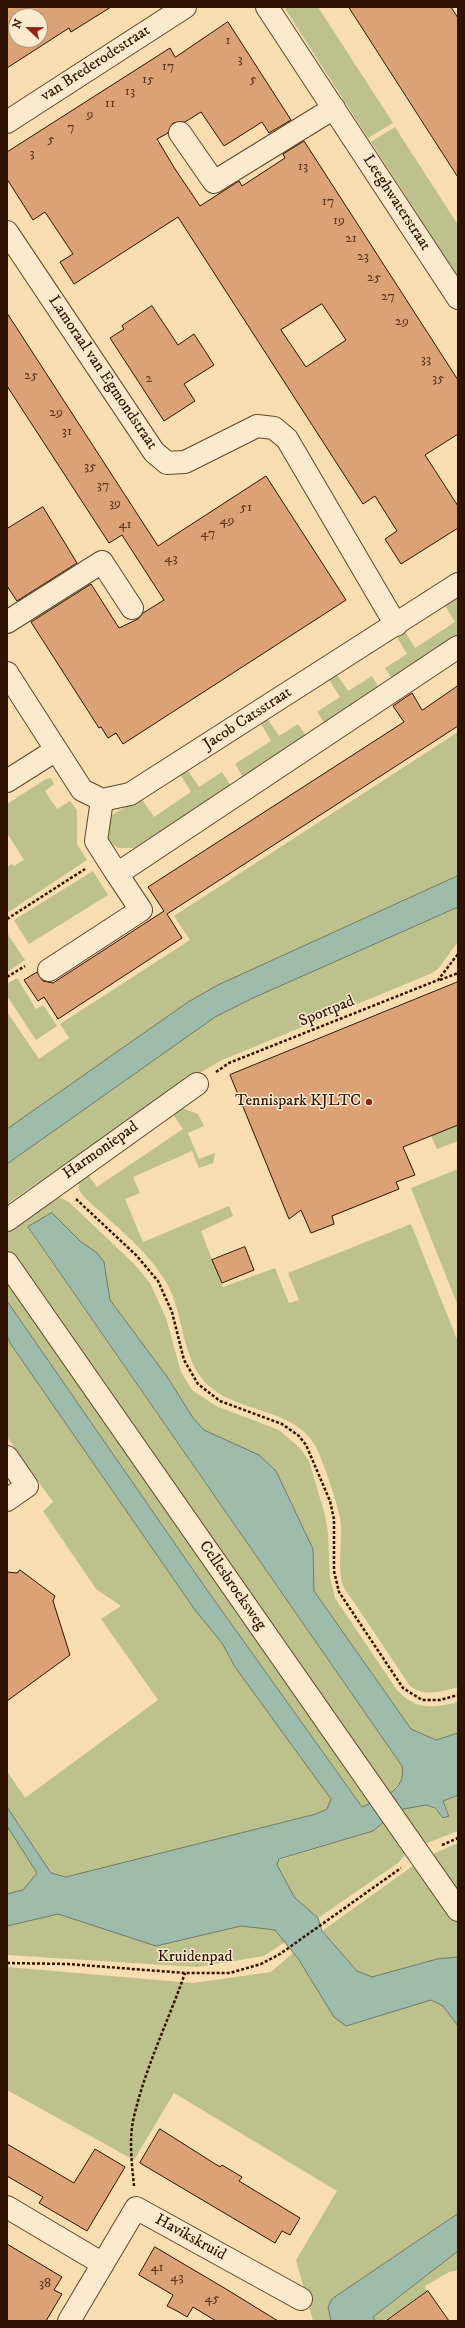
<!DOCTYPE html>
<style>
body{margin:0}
#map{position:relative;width:465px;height:2328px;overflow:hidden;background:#f8ddb0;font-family:"IM FELL DW Pica",serif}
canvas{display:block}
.frame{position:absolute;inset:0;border:8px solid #2f1300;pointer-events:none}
.north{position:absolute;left:8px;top:8px;width:40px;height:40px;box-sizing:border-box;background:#fae9cc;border:1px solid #a9937a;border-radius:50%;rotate:292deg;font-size:11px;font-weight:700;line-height:16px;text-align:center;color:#2f1300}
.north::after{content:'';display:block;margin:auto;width:14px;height:18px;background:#8f2418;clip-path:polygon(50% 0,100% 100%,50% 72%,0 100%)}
</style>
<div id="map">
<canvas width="465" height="2328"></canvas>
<div class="frame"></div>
<div class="north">N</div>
</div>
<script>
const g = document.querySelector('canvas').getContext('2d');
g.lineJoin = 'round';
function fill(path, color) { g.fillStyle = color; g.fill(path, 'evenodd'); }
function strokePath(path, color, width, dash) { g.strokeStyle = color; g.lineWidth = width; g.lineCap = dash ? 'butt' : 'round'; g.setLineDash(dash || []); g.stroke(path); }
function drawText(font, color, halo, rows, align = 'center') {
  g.font = font + ' "IM FELL DW Pica",serif'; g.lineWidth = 3; g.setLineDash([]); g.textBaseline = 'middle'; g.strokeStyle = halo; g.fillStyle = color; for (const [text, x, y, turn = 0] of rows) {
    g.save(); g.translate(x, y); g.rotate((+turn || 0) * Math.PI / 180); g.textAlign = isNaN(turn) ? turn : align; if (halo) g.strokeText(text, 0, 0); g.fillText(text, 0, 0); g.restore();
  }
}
fill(new Path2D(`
 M284,7H318L393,123L368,138Z
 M395,127L458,225V277L371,142Z
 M458,595V639L393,681L385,668L407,654L395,634L404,630L415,648L455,622L444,604Z
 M336,673L348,691L372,676L380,690L326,725L317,712L340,697L328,678Z
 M267,718L279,736L298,724L307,737L243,777L235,764L271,741L260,722Z
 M458,732V876L218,985L188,1002L7,1129V1012L39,1059L69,1038L60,1024L190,940L174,916Z
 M187,769L199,787L222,772L231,786L134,848H118L105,839L109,819L112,815L141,798L154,817L191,792L180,774Z
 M51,778L54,784L45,791L57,809L70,801L77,810V844L87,860L7,913V867L12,864L14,866L24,860L7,833V804L46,779Z
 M93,871L108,895L29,944L14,920Z
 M458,907V942L438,969L430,974L220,1061L188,1080L7,1204V1164L215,1017L253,998Z
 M7,933L25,960L7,972Z
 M17,978L36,1009L43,1005L57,1026L36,1040L7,996V984Z
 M182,1108L198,1114L204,1126L188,1133L199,1159L215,1153L213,1163L199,1168L192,1151L133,1177L140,1193L125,1199L143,1242L229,1206L233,1216L201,1231L223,1287L275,1268L289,1303L299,1300L288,1273L411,1224L458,1342V1687C442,1692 424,1697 410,1686L343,1586C337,1567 342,1545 341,1526C340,1508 323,1461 315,1445C293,1408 240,1413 210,1387C180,1361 185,1314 166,1282C150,1255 125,1234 102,1213C94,1206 85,1199 79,1190V1181L86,1172L97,1187L183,1129L172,1113Z
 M458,1125V1141L437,1149L431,1136Z
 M458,1169V1306L411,1188Z
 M54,1195L69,1202L134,1264L150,1283L166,1318L181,1372L192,1390L216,1406L279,1430L300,1448L309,1461L325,1515L328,1533L330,1578L335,1598L397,1690C417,1711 432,1708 458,1702V1733L436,1740L411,1729L314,1591L313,1549L276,1471L259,1455L204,1430L193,1418L168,1378L110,1300L104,1262L97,1253L80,1241L28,1228L402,1766C405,1781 398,1785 388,1795L214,1541L7,1249V1230Z
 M7,1280L372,1802L362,1807L207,1590L7,1301Z
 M7,1335L10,1343L195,1610L222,1643L235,1667L330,1796C333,1807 326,1811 316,1814L66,1877L51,1873L7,1807V1771L25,1798L158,1700L101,1619L121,1606L96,1589L43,1511L53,1502L7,1437Z
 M458,1795V1831L427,1843L422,1844L398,1810C419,1806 428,1798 443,1818L449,1814L443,1801Z
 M386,1821L406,1849L404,1856L398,1863L318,1918L295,1898L277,1865L279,1860L373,1831Z
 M7,1826L37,1873L23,1890L7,1894Z
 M458,1843V1899L433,1856L435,1853Z
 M417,1863L458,1924V1957L437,1959L372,1977L357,1971L322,1931Z
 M58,1914L156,1946L241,1926L275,1930L285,1942L264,1956L197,1967L7,1955V1926Z
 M293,1953L346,2026L431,2000L443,2006L458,2026V2214L332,2299L328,2307L331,2321H313L296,2260L337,2191L174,2093L134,2160L7,2090V1967L193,1983L271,1972Z
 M458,2251V2270L449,2272L425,2286L427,2291L384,2321H375L372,2318Z`), '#bdc18b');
const water = new Path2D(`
 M458,876V907L253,998L215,1017L7,1164V1129L188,1002L218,985Z
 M52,1213L80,1241L97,1253L104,1262L110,1300L168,1378L193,1418L204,1430L259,1455L276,1471L313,1549L314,1591L411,1729L436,1740L458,1733V1795L443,1801L449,1816L443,1818L435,1808L426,1805L398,1810L373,1831L279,1859L277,1865L295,1898L318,1918L322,1931L357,1971L372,1977L437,1959L458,1957V2026L443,2006L431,2000L346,2026L334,2017L299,1960L275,1930L241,1926L156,1946L58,1914L7,1926V1894L23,1890L37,1873L7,1826V1807L51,1873L66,1877L316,1814L327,1809L331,1799L235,1667L222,1643L195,1610L10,1343L7,1335V1301L207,1590L362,1807C381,1798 407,1791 402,1766L28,1227Z
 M458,2214V2251L373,2317L375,2321H331L328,2307L332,2299Z`);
fill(water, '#9dbcab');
strokePath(water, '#717867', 1);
const building = new Path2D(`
 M7,7H111L71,32L69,28L7,68ZM16,16H40V40H16Z
 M349,7H451L458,18V177Z
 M228,22L291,120L269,133L262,122L224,146L201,112L185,122L173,123L168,133L157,139L175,169L200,206L239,181L242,186L285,158L283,154L304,141L458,380V434L425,455L458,506V528L401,564L385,539L397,531L375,496L363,504L178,217L74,284L60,262L73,254L45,212L33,220L7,179V152L170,48L175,57ZM322,304L346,340L306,367L281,330Z
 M152,306L178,345L194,334L214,365L184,384L195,401L164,421L110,338L124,329L122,326Z
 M7,313L158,546L266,476L346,600L123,744L116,733L108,738L101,727L99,728L31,622L91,584L119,628L138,619L143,613L164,600L122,535L109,543L7,386Z
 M43,507L77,563L17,601L7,586V529Z
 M458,686V726L167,914L182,938L58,1019L44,997L38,1001L24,980L37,972L43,981L53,983L164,911L148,887L404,722L393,706L412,693L422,710Z
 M458,982V1125L403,1147L415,1175L396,1182L399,1189L332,1216L334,1224L311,1233L301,1210L289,1219L230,1075Z
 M245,1247L254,1270L222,1283L212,1260Z
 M20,1570L55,1596L53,1601L70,1655L7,1701V1572L17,1573Z
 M160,2129L220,2167L222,2165L242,2177L239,2181L300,2218L290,2235L282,2231L275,2243L140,2163Z
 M7,2144L74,2183L95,2149L125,2167L87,2231L39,2203L43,2197L7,2176Z
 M7,2244L62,2277L54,2290L62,2294L46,2321H7Z
 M155,2247L226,2289L278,2321H216L193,2307L187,2317L177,2311L167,2306L173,2295L139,2275Z
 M428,2291L449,2321H386Z`);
fill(building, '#dba177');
strokePath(building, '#2f1300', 1);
const minor = new Path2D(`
 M267,7L458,298
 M7,122L185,7
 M180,133L214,182L334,108
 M7,232L154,452L167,463L185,462L257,426L274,428L287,439L396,625
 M7,622L102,562L132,608
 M7,673L82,790L102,800
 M7,781L56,750
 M102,800L96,841L117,874L458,647
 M102,800L130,794L458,584
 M49,970L141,910L117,874
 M7,1220L197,1084
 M7,1263L458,1910
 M7,1457L27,1486L7,1500
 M7,2207L103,2264
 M69,2321L136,2208L301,2299`);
strokePath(minor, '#61462c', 24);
strokePath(new Path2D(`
 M7,919L85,869
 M7,977L25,966
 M440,980L458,973
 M216,1072L229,1063L438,980L458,954
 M76,1199L136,1255L158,1281L172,1312L184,1360L198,1384L220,1401L282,1424L299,1436L306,1445L330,1501L334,1519V1571L339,1592L403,1688L422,1700H440L458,1695
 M442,1845L458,1838
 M7,1963L68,1964L185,1973H230L261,1964L280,1954L401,1868
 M134,2186C132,2165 129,2142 133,2121C144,2070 168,2022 185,1973`), '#2f1300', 2.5, [3, 2]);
strokePath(minor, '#fae9cc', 22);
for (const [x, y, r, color] of [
 [369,1102,4,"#8f2418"]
]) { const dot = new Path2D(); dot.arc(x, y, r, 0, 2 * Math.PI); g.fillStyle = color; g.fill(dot); strokePath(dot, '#fae9cc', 1.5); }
drawText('14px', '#5a361e', null, [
 ["1",228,41],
 ["3",240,60],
 ["17",168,67],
 ["15",148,80],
 ["5",253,80],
 ["13",130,92],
 ["11",110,104],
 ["9",90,115],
 ["7",71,128],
 ["5",51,140],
 ["3",32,154],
 ["13",303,167],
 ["17",328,202],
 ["19",339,221],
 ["21",351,239],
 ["23",363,257],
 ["25",374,278],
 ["27",388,297],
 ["29",402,322],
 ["33",426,360],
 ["25",31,376],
 ["2",149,379],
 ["35",438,379],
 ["29",56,413],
 ["31",67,432],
 ["35",90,467],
 ["37",103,486],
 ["39",115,504],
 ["51",246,508],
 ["49",227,521],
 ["41",125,525],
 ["47",208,534],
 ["43",171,559],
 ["41",157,2268],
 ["43",177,2278],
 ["38",45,2284],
 ["45",212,2299]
]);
drawText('16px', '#2f1300', '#fae9cc', [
 ["van Brederodestraat",96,64,-33],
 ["Leeghwaterstraat",396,203,57],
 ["Lamoraal van Egmondstraat",102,373,56],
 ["Jacob Catsstraat",248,719,-33],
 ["Sportpad",327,1012,-22],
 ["Harmoniepad",101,1151,-35],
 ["Cellesbroeksweg",232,1586,55],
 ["Kruidenpad",195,1958],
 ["Havikskruid",190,2238,29]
]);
drawText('16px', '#2f1300', '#fae9cc', [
 ["Tennispark KJLTC",361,1102]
], 'right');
</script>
